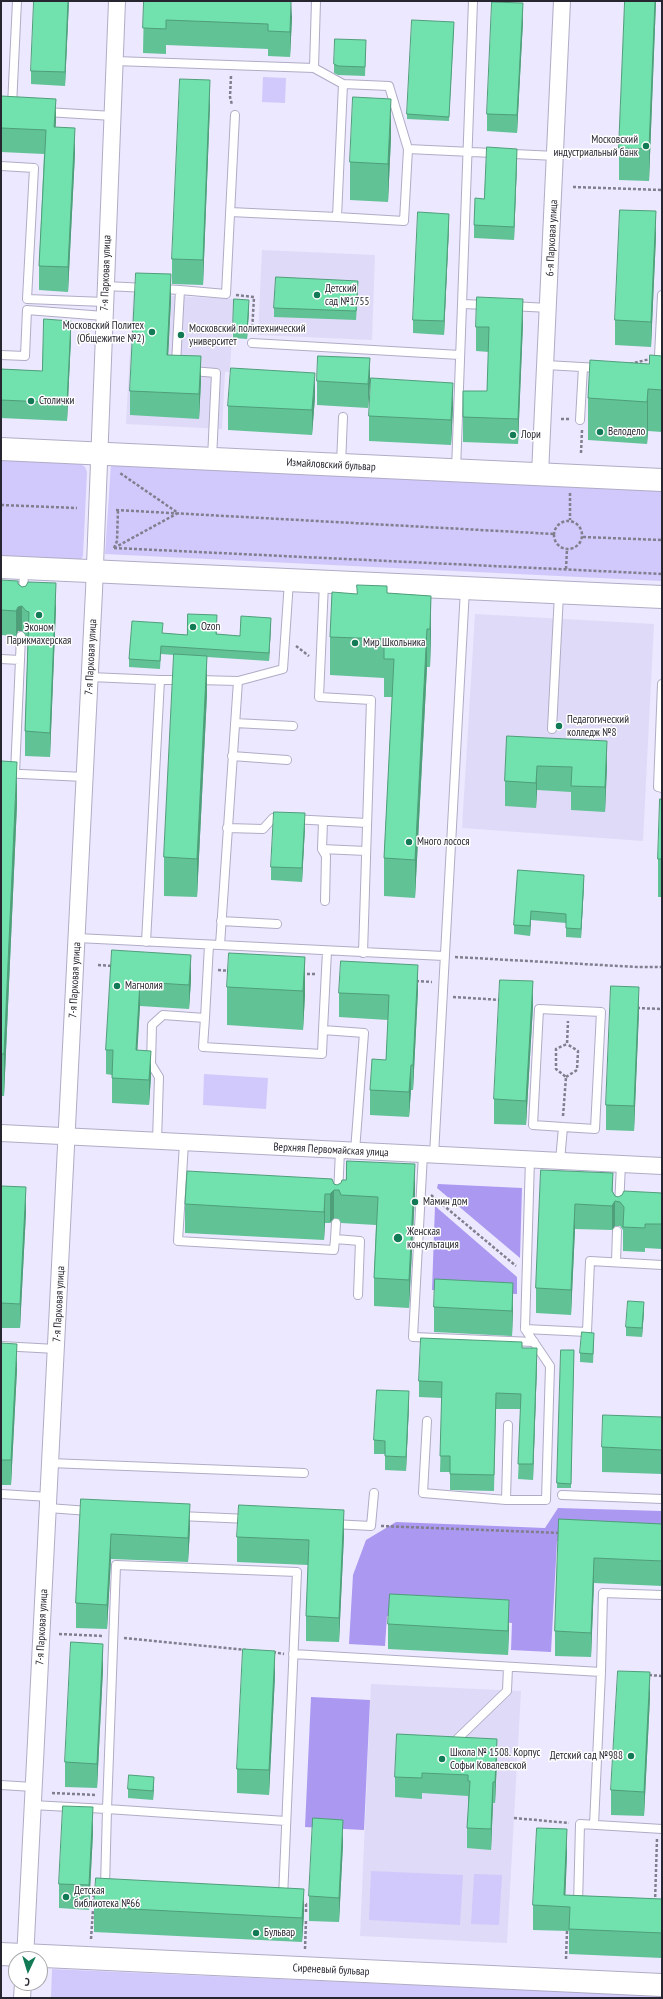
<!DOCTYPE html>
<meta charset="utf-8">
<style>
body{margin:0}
#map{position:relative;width:663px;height:1999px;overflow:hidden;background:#ece8ff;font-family:"PT Sans Narrow",sans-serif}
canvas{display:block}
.frame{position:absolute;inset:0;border:2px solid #27252f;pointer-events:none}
.north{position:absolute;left:8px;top:1951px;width:40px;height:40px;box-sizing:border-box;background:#fff;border:1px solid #a9a8ac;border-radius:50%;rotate:184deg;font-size:11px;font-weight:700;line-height:16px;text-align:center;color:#27252f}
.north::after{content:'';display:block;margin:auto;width:14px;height:18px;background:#127a54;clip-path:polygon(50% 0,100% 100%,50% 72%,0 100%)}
</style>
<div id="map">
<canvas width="663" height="1999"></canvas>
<div class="frame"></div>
<div class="north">С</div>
</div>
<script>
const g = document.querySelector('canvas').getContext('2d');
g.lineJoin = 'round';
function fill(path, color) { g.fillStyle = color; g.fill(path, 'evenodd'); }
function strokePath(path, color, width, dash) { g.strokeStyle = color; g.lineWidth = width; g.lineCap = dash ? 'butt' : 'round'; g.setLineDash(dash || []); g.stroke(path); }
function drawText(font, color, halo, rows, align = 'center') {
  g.font = font + ' "PT Sans Narrow",sans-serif'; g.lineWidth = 3; g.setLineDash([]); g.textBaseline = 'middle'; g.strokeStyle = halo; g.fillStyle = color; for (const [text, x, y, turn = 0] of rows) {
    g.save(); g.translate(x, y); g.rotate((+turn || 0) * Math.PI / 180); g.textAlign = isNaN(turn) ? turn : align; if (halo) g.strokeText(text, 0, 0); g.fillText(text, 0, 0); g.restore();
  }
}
fill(new Path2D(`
 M262,250L375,255L372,340L258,335Z
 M133,294L234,299L230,372H225L222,429L126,424Z
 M475,614L654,624L643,841L462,828Z
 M371,1684L521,1691L507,1943L360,1936Z`), '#dfdaf7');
fill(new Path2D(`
 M263,77L286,78L285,103L262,102Z
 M1,460L80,463L85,467L87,472L83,556L79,563L1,561Z
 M111,464L662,487V581L105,554Z
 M204,1074L268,1078L266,1109L203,1105Z
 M371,1871L463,1875L460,1925L369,1920Z
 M474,1874L502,1875L499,1925L471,1924Z
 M52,1969L662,1996V1998H51Z`), '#d1c9fb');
fill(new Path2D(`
 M438,1184L522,1188L520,1258L437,1188Z
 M435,1206L517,1277V1294L432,1290Z
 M558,1508L662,1511V1545L557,1541L551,1652L511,1650L512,1623L387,1616L385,1646L349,1644L353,1575L366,1540L396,1522L545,1528Z
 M311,1697L370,1700L364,1830L305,1827Z`), '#ab98f0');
const lane = new Path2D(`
 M115,61L314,68L316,1
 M314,68L343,84
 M12,106L17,1
 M46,112L113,116
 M408,149L389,86L343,84L337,217L404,221L408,149L556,156
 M1,166L34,168L27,299L105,302
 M230,212L337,217
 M106,286L146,288
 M162,289L180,290L176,364
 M180,290L226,294L235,115
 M662,295L659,356L662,357
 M462,304L487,305
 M512,306L548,308
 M252,343L460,355
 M1,355L25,356L27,310L104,316
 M546,365L599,368
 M192,371L216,373L212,459
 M580,420L583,367
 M341,464L343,417
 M456,470L473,1
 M324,583L319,697L371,700L363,953
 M23,597L24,569
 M1,659L20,660L15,773
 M20,660L21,636
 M90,677L160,680L146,942
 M160,680H184
 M197,680L238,681L220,945
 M238,681L283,669L289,581
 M662,684L658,787L662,788
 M235,723L293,726
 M552,729L559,594
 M232,756L287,760
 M1,773L84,777
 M323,821L322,849L326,856L325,901
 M227,828L263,829L273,818L367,823
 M322,849L366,851
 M221,921L277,924
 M77,938L444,956
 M205,1018L209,945
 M323,1030L327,951
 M157,1141L159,1077L151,1064L152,1025L163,1015L205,1018L203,1047L322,1054L323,1030L364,1033L355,1151
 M184,1143L178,1241L334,1250L335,1239
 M423,1154L413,1337L534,1342
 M434,1155L465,589
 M530,1159L525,1329L587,1332L590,1261L662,1265
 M560,1161L563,1127L533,1125L539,1009L601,1012L595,1129L563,1127
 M338,1196L340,1150
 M619,1207L621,1164
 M336,1223L335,1239L360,1241L358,1295
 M616,1262L617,1231
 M1,1346L56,1349
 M427,1421L423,1493L506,1500H546L550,1366L525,1329
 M50,1463L304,1473
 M1,1494L49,1497
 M562,1495L662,1499
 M506,1500L508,1425
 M48,1508L89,1511
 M179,1516L249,1519
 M333,1524L371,1526L374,1493
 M293,1654L601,1672L603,1593L662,1595
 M451,1745L507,1691L508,1667
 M1,1785L33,1787
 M32,1805L107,1809L105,1888
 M594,1825L601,1672
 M283,1898C288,1790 292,1681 297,1572L116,1565L107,1809L286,1821
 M578,1905L580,1824L662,1829`);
const street = new Path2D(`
 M540,474L562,1
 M1,1133L662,1166
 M25,1959L94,591L117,1
 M22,1998L23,1983`);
const secondary = new Path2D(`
 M1,449L662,480
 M1,567L662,597
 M1,1954L662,1985`);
strokePath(lane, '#b0acc6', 10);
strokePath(street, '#b0acc6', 18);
strokePath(secondary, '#b0acc6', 24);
strokePath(new Path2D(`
 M231,76L230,97L232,105
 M573,187L662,190
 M236,295L254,297L252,332
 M630,364L650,359
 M561,419H570
 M581,453L582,430
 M570,493V520
 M1,505L77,508
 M116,510L554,534
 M554 535a14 14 0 1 1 28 0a14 14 0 1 1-28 0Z
 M583,537L662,540
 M114,548L662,574
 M114,548L178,513L120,473
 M114,548L117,541L118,510
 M566,569L567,549
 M296,646L309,656
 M455,957L637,967H662
 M98,965L113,966
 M218,970L231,971
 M302,974H315
 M416,981L432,982
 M453,997L502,1000
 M637,1008L662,1009
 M566,1077L577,1070L578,1051L567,1044
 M563,1116L566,1077L556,1069V1049L567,1044L568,1021
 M431,1195L516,1266
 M381,1526L562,1533
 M59,1634L103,1636
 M124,1638L246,1650
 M273,1652L284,1654
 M649,1675L662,1676
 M52,1793L97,1795
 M514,1818L569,1823
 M93,1902L94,1892L95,1893
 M655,1902L657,1839
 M301,1903L306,1904V1913
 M91,1939L93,1910
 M305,1949L306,1920
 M566,1959L567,1931`), '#817e8e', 2.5, [3, 2]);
strokePath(lane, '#fff', 8);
strokePath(street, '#fff', 16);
strokePath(secondary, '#fff', 22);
fill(new Path2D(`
 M69,1L65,86L31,84V71Z
 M144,1L292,18L290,57L268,56V49L166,45V54L143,53Z
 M625,1H656L649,181L619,180V148Z
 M523,21L517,133L487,131V114Z
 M454,27L449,121L407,119V114Z
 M366,49L365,76L338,75L334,73V64Z
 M1,96L55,127L75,153L68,292L39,290V266L44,154L1,152Z
 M210,105L203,285L172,284V259Z
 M391,137L388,202L350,200V162Z
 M517,162L514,240L474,238V225L484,199Z
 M449,227L444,335L413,333V320Z
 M656,236L651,347L615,345V320Z
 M358,290L356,320L274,317V308Z
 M171,299L168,355L201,381L199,419L130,415V391Z
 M249,310L247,339L233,338V329Z
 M523,323L518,444L463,442V417L487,391L489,352L476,351V327Z
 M71,338L67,421L1,418V369L42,371Z
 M662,356V432L648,431L647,444L588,440V398L649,364Z
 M317,381L370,383L368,408L317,405Z
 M315,397L312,435L228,430V406Z
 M453,407L451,445L369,441V416Z
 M1,580L18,584L56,607L50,757L25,756V731L28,636H26L22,631H18L16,636L1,635Z
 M387,593L431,596V634L430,667H427L415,898L384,896V858L392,697H384V678L330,675V637L357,594Z
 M217,623V634L240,636L271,625L269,661L207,657V694L197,897L164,896V857L174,655L161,654L160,669L129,667V659L163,633L187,635Z
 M507,736L607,766L605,812L571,810V792L537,790L536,808L505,806V781Z
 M1,761L17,804L4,1096H1Z
 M662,799V897H658V859Z
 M305,827L302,882L271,880V867Z
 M518,870L584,884L581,938L566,937V923L531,920L530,936L514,934V925Z
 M112,950L191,980L189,1009L140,1006L137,1050L151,1076L149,1105L112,1103V1075L106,1074V1050Z
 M305,957V995L303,1030L227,1025V987Z
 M418,990L413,1090H411L409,1117L370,1115V1090L386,1060L388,1020L339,1017V993Z
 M533,1006L526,1125L494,1124V1099Z
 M639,1011L634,1131L606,1130V1105Z
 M541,1170L613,1192L615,1196L618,1197L662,1193V1249L645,1248V1252L623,1251V1230L620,1226H615L612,1230L575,1229L571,1315L536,1313V1288Z
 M334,1184L337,1185L415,1193L409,1308L374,1306V1278L376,1225L341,1223L339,1219L334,1218L330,1223H325L324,1240L185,1233V1204Z
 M1,1186L26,1212L20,1328H1Z
 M434,1307L513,1308L512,1336L434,1332Z
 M644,1311L642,1337L626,1336V1327Z
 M594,1342L593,1363L580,1362V1353Z
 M1,1343L17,1369L11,1485H1Z
 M522,1348L537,1364L533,1480L518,1479L521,1409H496L494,1491L450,1490V1472H440L442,1398L419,1397V1381Z
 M561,1350H574L571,1488H557Z
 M409,1405L406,1471L385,1470V1454H374V1440Z
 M662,1417V1474L602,1472V1447Z
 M81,1499L190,1529L188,1562L111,1559L107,1629L76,1628V1603Z
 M559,1519L662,1524V1586L594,1583L591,1657L555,1656V1631Z
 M344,1535L339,1642L306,1641V1616L308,1565L237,1562V1537Z
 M388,1624L509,1625L508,1655L388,1649Z
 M103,1669L97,1788L65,1787V1762Z
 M275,1675L269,1795L237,1793V1769Z
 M650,1697L644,1816L611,1815V1790Z
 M497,1759L495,1803H493L491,1850L467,1848V1828L469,1802H468V1796L422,1793V1799L395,1797V1777Z
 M154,1786L153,1800L128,1798V1789Z
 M93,1832L89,1910L59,1908V1884Z
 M343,1844L339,1922L309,1921V1896Z
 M567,1854L565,1895L662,1899V1958L569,1954V1931L533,1930V1905Z
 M94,1907L304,1913L302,1942L94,1932Z`), '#61c296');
fill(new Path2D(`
 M68,1H69L65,86V72Z
 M292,1V18L290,57V32Z
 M655,1H656L649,181V149Z
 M523,3V21L517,133V115Z
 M210,80V105L203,285V260Z
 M56,99V123L54,152V127Z
 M391,99V137L388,202V164Z
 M75,128V153L68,292V267Z
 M517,149V162L514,240V227Z
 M656,211V236L651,347V322Z
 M449,214V227L444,335V321Z
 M171,274V299L167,379V355Z
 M523,299V323L518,444V419Z
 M249,300V310L247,339V330Z
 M71,321V338L67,421V403Z
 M201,356V381L199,419V394Z
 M370,358V383L368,408V384Z
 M315,373V397L312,435V410Z
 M453,383V407L451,445V420Z
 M648,389V431L647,444V402Z
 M56,583V607L50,757V733Z
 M431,596V634L430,667V629Z
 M22,606V631H18L16,636V611L18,607Z
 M271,618V625L269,661V653Z
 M427,629V667L415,898V860Z
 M207,656V694L197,897V859Z
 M607,741V766L605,812V787Z
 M17,762V804L4,1096V1054Z
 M537,766V790L536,808V783Z
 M305,813V827L302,882V868Z
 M584,875V884L581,938V929Z
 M531,911V920L530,936V926Z
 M191,955V980L189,1009V985Z
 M305,957V995L303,1030V991Z
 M418,965V990L413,1090V1065Z
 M533,981V1006L526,1125V1101Z
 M140,982V1006L136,1075V1050Z
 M639,987V1011L634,1131V1106Z
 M151,1051V1076L149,1105V1080Z
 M411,1065V1090L409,1117V1092Z
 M415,1164V1193L409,1308V1280Z
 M613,1173V1198L615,1201V1226L612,1230V1206Z
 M26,1187V1212L20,1328V1304Z
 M334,1190V1218L330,1223V1194Z
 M325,1194V1223L324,1240V1212Z
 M575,1204V1229L571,1315V1290Z
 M513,1283V1308L512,1336V1311Z
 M644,1302V1311L642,1337V1328Z
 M17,1344V1369L11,1485V1460Z
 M537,1348V1364L533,1480V1464Z
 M409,1391V1405L406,1471V1457Z
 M190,1504V1529L188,1562V1538Z
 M344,1510V1535L339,1642V1618Z
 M111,1534V1559L107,1629V1605Z
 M594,1558V1583L591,1657V1633Z
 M509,1600V1625L508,1655V1631Z
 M103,1644V1669L97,1788V1764Z
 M275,1651V1675L269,1795V1770Z
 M650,1672V1697L644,1816V1792Z
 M497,1739V1759L495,1803V1782Z
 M154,1777V1786L153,1800V1791Z
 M493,1782V1803L491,1850V1829Z
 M93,1807V1832L89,1910V1885Z
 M343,1820V1844L339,1922V1898Z
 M567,1829V1854L565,1906L564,1895Z
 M304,1889V1913L302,1942V1918Z`), '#4f9e7a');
const building = new Path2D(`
 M34,1H68L65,72L31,71Z
 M144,1H291L290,32L268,31V24L166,20V29L143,28Z
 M625,1H655L649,149L619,148Z
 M492,2L523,3L517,115L487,114Z
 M412,20L454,22L449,117L407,114Z
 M335,39L366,40L365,67L338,66L334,64Z
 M180,79L210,80L203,260L172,259Z
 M1,96L56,99L54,127L75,128L68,267L39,266L46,130L1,128Z
 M353,97L391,99L388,164L350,162Z
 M487,147L517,149L514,227L474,225L475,198L484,199Z
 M620,210L656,211L651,322L615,320Z
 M418,212L449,214L444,321L413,320Z
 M136,273L171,274L167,355L201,356L199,394L130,391Z
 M276,277L358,281L356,311L274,308Z
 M477,297L523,299L518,419L463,417V391H487L489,327H476Z
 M234,299L249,300L247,330L233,329Z
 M44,319L71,321L67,403L1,400V369L42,371Z
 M650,355L662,356V390L648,389L647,402L588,398L590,360L649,364Z
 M318,356L370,358L368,384L317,381Z
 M231,368L315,373L312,410L228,406Z
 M371,378L453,383L451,420L369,416Z
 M1,580L18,581V584L22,587L26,586L28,582L56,583L50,733L25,731L29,612L26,611L22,606L18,607L16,611L1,610Z
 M357,585L387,586V593L431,596L430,629H427L415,860L384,858L394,659H384V639L330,637L332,592L357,594Z
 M188,614L217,615L216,634L240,636L241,616L271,618L269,653L161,646L160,661L129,659L132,621L163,623L162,633L187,635Z
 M174,654L207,656L197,859L164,857Z
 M507,736L607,741L605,787L571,786L572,767L537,766L536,783L505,781Z
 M1,761L17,762L4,1054H1Z
 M660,799H662V859H658Z
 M274,812L305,813L302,868L271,867Z
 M518,870L584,875L581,929L566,928V914L531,911L530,926L514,925Z
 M112,950L191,955L189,985L140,982L136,1050L151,1051L149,1080L112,1078L113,1050H106Z
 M229,953L305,957L303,991L227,987Z
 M341,961L418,965L413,1065H411L409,1092L370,1090L372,1059L386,1060L389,995L339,993Z
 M500,980L533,981L526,1101L494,1099Z
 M611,986L639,987L634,1106L606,1105Z
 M347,1161L415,1164L409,1280L374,1278L378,1197L341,1195L339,1190H334L330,1194H325L324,1212L185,1204L187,1171L332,1179L334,1184L337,1185L341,1183L342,1180H346Z
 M541,1170L613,1173L612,1191L615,1196L618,1197L622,1195L624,1191L662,1193V1224H645V1228L623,1227L624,1207L620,1202L615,1201L612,1206L575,1204L571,1290L536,1288Z
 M1,1186L26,1187L20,1304L1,1303Z
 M435,1279L513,1283L512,1311L434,1307Z
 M628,1301L644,1302L642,1328L626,1327Z
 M582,1332L594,1333L593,1354L580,1353Z
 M421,1338L522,1342V1348H537L533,1464H518L521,1394L496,1393L494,1475L450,1474V1456H440L442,1382L419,1381Z
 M1,1343L17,1344L11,1460H1Z
 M561,1350H574L571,1484L557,1483Z
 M377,1390L409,1391L406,1457L385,1456V1441L374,1440Z
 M603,1415L662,1417V1450L602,1447Z
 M81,1499L190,1504L188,1538L111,1534L107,1605L76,1603Z
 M239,1505L344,1510L339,1618L306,1616L309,1540L237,1537Z
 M559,1519L662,1524V1561L594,1558L591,1633L555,1631Z
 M390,1594L509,1600L508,1631L388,1624Z
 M71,1642L103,1644L97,1764L65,1762Z
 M243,1649L275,1651L269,1770L237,1769Z
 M618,1671L650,1672L644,1792L611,1790Z
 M397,1734L497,1739L495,1782H493L491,1829L467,1828L470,1781H468V1775L422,1773V1778L395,1777Z
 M129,1775L154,1777L153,1791L128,1789Z
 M63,1806L93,1807L89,1885L59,1884Z
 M313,1818L343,1820L339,1898L309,1896Z
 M537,1828L567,1829L564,1895L662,1899V1933L569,1929L570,1907L533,1905Z
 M96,1878L304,1889L302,1918L94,1907Z`);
fill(building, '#71e1ae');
strokePath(building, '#4f9e7a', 1);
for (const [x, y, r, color] of [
 [646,146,4,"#127a54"],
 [317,295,4,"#127a54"],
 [152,332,4,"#127a54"],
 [181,335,4,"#127a54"],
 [31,401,4,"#127a54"],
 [600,432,4,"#127a54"],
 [513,435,4,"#127a54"],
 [39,615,4,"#127a54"],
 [193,627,4,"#127a54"],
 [355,643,4,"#127a54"],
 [559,726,4,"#127a54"],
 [409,842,4,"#127a54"],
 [117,986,4,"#127a54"],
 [415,1202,4,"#127a54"],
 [398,1238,5,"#127a54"],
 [631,1756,4,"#127a54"],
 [442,1759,4,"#127a54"],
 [66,1897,4,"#127a54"],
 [256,1933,4,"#127a54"]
]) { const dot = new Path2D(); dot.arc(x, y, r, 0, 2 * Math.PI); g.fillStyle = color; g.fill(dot); strokePath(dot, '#fff', 1.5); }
drawText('11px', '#27252f', '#fff', [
 ["Московский",638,140,"right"],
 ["индустриальный банк",638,153,"right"],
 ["Детский",325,289],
 ["сад №1755",325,302],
 ["Московский Политех",144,326,"right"],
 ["(Общежитие №2)",144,339,"right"],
 ["Московский политехнический",189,329],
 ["университет",189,342],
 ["Столички",39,401],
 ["Велодело",608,432],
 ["Лори",521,435],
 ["Ozon",201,627],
 ["Эконом",39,628,"center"],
 ["Парикмахерская",39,641,"center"],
 ["Мир Школьника",363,643],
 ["Педагогический",567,720],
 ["колледж №8",567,733],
 ["Много лосося",417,842],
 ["Магнолия",125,986],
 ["Мамин дом",423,1202],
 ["Женская",407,1232],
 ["консультация",407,1245],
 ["Школа № 1508. Корпус",450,1753],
 ["Софьи Ковалевской",450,1766],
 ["Детский сад №988",623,1756,"right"],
 ["Детская",74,1891],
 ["библиотека №66",74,1904],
 ["Бульвар",264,1933]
], 'left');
drawText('11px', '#27252f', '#fff', [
 ["6-я Парковая улица",552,238,-87],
 ["7-я Парковая улица",106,273,-88],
 ["Измайловский бульвар",331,465,3],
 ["7-я Парковая улица",91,657,-87],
 ["7-я Парковая улица",75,980,-87],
 ["Верхняя Первомайская улица",331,1150,3],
 ["7-я Парковая улица",59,1304,-87],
 ["7-я Парковая улица",42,1627,-87],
 ["Сиреневый бульвар",331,1970,3]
]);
</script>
